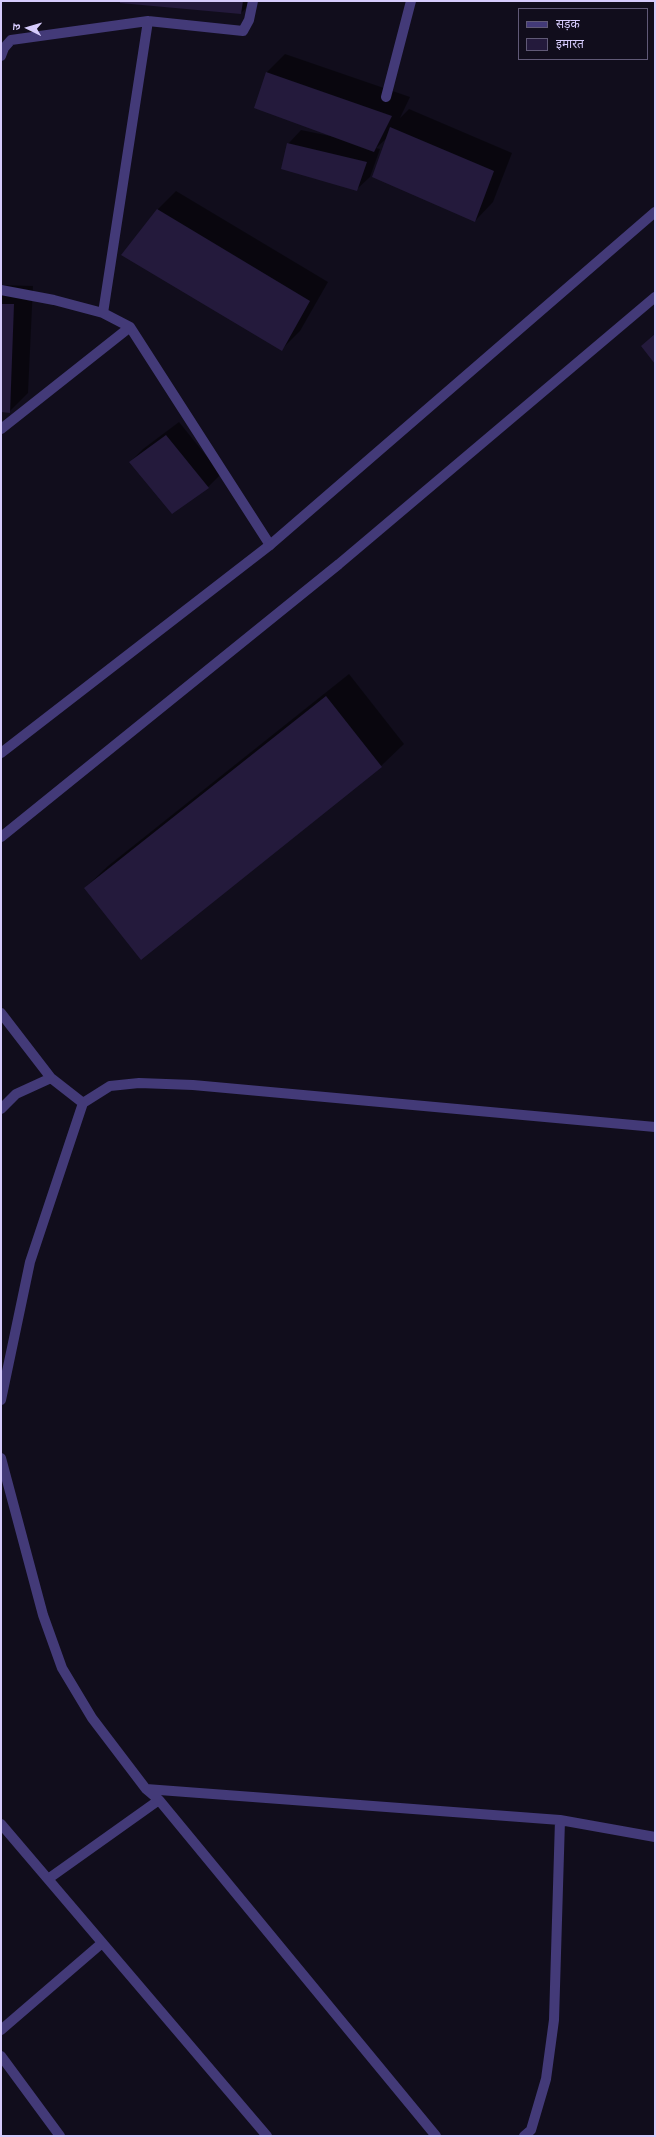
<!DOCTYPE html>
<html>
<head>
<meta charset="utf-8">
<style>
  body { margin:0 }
  #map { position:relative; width:656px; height:2137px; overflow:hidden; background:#110d1c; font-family:Commissioner,"Noto Sans Devanagari",sans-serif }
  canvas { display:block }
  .frame { position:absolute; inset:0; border:2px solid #d6cbfc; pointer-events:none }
  .legend { position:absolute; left:518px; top:8px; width:130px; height:52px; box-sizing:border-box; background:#110d1c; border:1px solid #605976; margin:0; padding:5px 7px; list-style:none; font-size:12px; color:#d6cbfc }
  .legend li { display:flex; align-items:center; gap:8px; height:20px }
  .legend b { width:20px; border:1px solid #605976 }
  .north { position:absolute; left:8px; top:8px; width:40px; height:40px; -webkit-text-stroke:3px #110d1c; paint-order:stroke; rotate:275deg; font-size:11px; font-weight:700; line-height:16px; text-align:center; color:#d6cbfc }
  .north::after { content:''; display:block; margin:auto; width:14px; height:18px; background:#d6cbfc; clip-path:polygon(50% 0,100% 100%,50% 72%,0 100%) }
</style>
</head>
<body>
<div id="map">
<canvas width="656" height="2137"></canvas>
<div class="frame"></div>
<ul class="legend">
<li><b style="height:5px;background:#433a78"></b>सड़क</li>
<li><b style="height:11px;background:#241a3c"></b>इमारत</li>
</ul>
<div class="north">उ</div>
</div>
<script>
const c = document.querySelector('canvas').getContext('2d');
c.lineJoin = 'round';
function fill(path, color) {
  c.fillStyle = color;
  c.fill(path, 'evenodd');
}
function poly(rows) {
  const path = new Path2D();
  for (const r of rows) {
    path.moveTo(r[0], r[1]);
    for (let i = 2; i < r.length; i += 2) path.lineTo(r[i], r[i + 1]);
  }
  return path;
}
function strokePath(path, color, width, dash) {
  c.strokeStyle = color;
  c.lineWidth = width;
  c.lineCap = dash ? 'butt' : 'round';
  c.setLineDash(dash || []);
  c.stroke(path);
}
const shadow = poly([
  [121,1,253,1,241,13],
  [285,54,410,97,400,118,409,109,512,153,493,202,475,221,387,138,376,148,380,149,370,177,356,190,288,144,301,130,340,138,255,107,267,72],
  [176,191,328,282,300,331,282,349,122,254,158,209],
  [1,285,33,286,28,393,9,412,1,411],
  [179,422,221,474,208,487,130,462,143,449],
  [349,674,404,744,381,766,85,888,108,866]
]);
const building = poly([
  [120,1,243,1,241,14,120,3],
  [266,72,392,116,374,152,254,108],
  [390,127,494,171,475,222,372,177],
  [287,143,367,162,357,191,281,169],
  [157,209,310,301,282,351,121,255],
  [1,304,14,304,10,413,1,412],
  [655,334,655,364,641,346],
  [166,435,209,488,172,514,129,462],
  [326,696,382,767,141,960,84,888]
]);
const minor = poly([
  [1,56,4,48,11,40,148,21,243,31,249,20,253,1],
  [386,97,411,1],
  [1,290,54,300,103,313,130,327,270,545],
  [103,313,148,21],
  [1,429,130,327],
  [1,1013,51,1078,83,1103,110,1086,139,1083,193,1085,655,1127],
  [1,1109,16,1094,51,1078],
  [1,1400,30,1262,83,1103],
  [1,1458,43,1615,62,1668,92,1718,146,1789,159,1800,436,2136],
  [146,1789,560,1820,655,1837],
  [1,1824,267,2136],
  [48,1879,159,1800],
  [1,2030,102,1943],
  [1,2056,60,2136],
  [524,2136,531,2130,546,2079,554,2020,560,1820]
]);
const tertiary = poly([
  [1,753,270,545,655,212],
  [1,837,339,564,655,297]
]);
fill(shadow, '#0007');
fill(building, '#241a3c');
strokePath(minor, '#433a78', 10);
strokePath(tertiary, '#433a78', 10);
</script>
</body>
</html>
